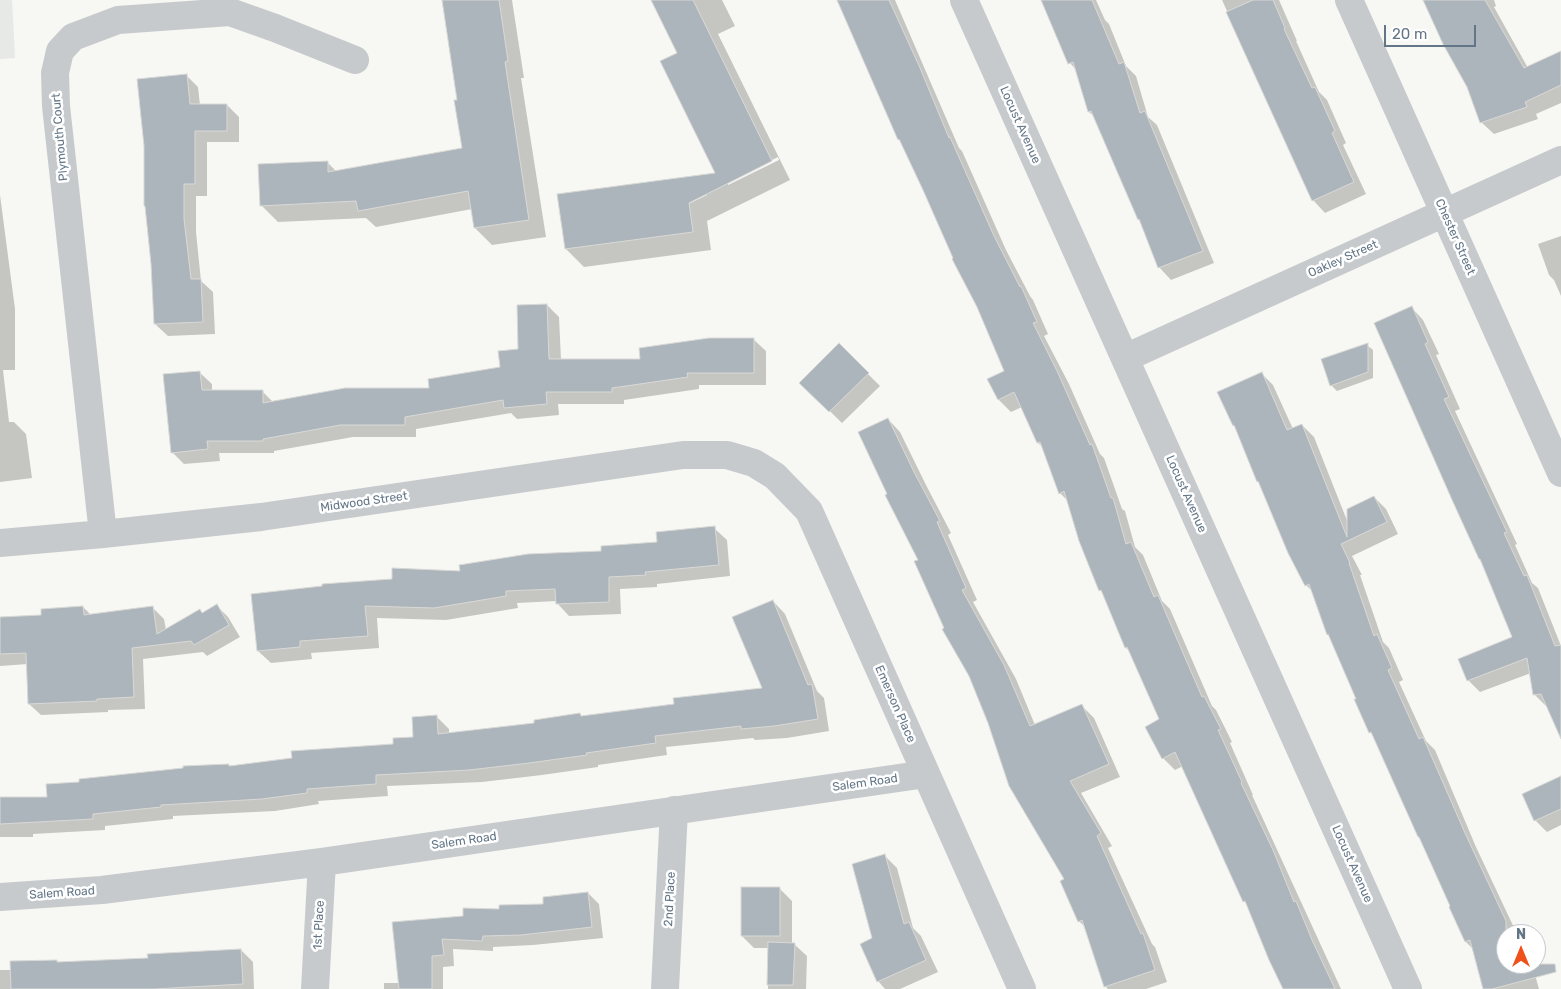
<!DOCTYPE html>
<html>
<head>
<meta charset="utf-8">
<style>
  body { margin:0 }
  #map { position:relative; width:1561px; height:989px; overflow:hidden; background:#f7f7f3; font-family:Rubik,sans-serif }
  canvas { display:block }
  .north { position:absolute; left:1496px; top:924px; width:50px; height:50px; box-sizing:border-box; background:#fff; border:1px solid #c1c8cf; border-radius:50%; rotate:0deg; font-size:14px; font-weight:700; line-height:20px; text-align:center; color:#637687 }
  .north::after { content:''; display:block; margin:auto; width:18px; height:22px; background:#f0501a; clip-path:polygon(50% 0,100% 100%,50% 72%,0 100%) }
  .scale { position:absolute; left:1384px; top:25px; width:92px; height:22px; box-sizing:border-box; border:2px solid #637687; border-top:0; padding-left:6px; font-size:15px; line-height:18px; white-space:nowrap; color:#637687; -webkit-text-stroke:4px #fff; paint-order:stroke }
</style>
</head>
<body>
<div id="map">
<canvas width="1561" height="989"></canvas>
<div class="north">N</div>
<div class="scale">20 m</div>
</div>
<script>
const c = document.querySelector('canvas').getContext('2d');
c.lineJoin = 'round';
function fill(path, color) {
  c.fillStyle = color;
  c.fill(path, 'evenodd');
}
function poly(rows) {
  const path = new Path2D();
  for (const r of rows) {
    path.moveTo(r[0], r[1]);
    for (let i = 2; i < r.length; i += 2) path.lineTo(r[i], r[i + 1]);
  }
  return path;
}
function strokePath(path, color, width, dash) {
  c.strokeStyle = color;
  c.lineWidth = width;
  c.lineCap = dash ? 'butt' : 'round';
  c.setLineDash(dash || []);
  c.stroke(path);
}
function write(font, color, halo, rows, align = 'center') {
  c.font = font + ' Rubik,sans-serif';
  c.lineWidth = 5;
  c.setLineDash([]);
  c.textBaseline = 'middle';
  c.strokeStyle = halo;
  c.fillStyle = color;
  for (const [text, x, y, turn = 0] of rows) {
    c.save();
    c.translate(x, y);
    c.rotate((+turn || 0) * Math.PI / 180);
    c.textAlign = isNaN(turn) ? turn : align;
    if (halo) c.strokeText(text, 0, 0);
    c.fillText(text, 0, 0);
    c.restore();
  }
}
const built = poly([
  [0,0,12,0,15,58,0,59]
]);
const shadow = poly([
  [443,0,512,0,524,78,521,78,546,237,492,245,475,228,472,209,376,227,366,218,278,222,261,205,327,162,337,172,463,149,458,101],
  [653,0,722,0,735,26,718,34,790,180,707,221,711,250,584,267,566,249,717,174,679,53],
  [778,157,779,160,728,185,728,182],
  [702,195,707,195,684,206,683,204],
  [839,0,895,0,959,148,962,151,1006,250,1030,296,1033,300,1048,334,1044,336,1069,384,1100,454,1104,458,1122,509,1125,511,1135,547,1143,555,1162,601,1170,609,1212,706,1216,710,1232,742,1230,743,1253,795,1252,795,1341,989,1284,989,1247,903,1244,901,1183,766,1175,770,1163,758,1161,720,1131,652,1126,648,1105,595,1100,590,1080,541,1069,502,1060,493,1044,448,1038,443,1022,407,1011,412,999,400,989,380,1006,371,978,307,954,259,902,142,899,139],
  [1041,0,1096,0,1105,20,1109,24,1126,66,1136,76,1148,117,1157,125,1214,263,1171,280,1159,267,1141,221,1139,219,1095,117,1089,112,1077,71,1070,63],
  [1222,0,1279,0,1297,41,1296,41,1319,92,1327,100,1346,143,1343,145,1366,194,1325,213,1313,200],
  [1425,0,1494,0,1496,6,1494,7,1528,68,1561,59,1561,103,1536,114,1538,119,1494,134,1481,122,1468,86],
  [186,75,198,87,200,105,227,105,239,117,239,142,207,142,207,196,196,196,196,232,201,281,213,292,215,334,168,336,155,324],
  [0,195,15,309,15,370,3,370,9,422,14,422,26,434,32,478,0,482],
  [1561,236,1561,296,1554,280,1549,275,1538,244],
  [547,305,559,317,561,360,642,360,753,339,766,351,766,385,699,385,699,389,624,400,624,404,558,404,559,415,517,419,511,413,416,429,416,437,353,437,274,451,274,453,219,453,220,461,184,464,172,452,199,372,212,384,212,391,262,391,274,403,431,389,501,368,520,350],
  [1412,308,1423,320,1439,354,1436,355,1460,409,1455,411,1517,544,1515,545,1532,583,1538,588,1561,646,1561,736,1547,706,1546,706,1534,694,1531,673,1480,692,1468,680,1514,638],
  [839,345,880,386,842,423,801,383],
  [1367,345,1373,350,1373,378,1337,391,1331,385],
  [1261,373,1273,385,1293,429,1302,425,1314,437,1348,523,1374,497,1386,509,1398,534,1352,556,1362,575,1360,575,1383,642,1389,648,1403,680,1399,682,1426,741,1435,750,1476,847,1517,934,1506,934,1506,964,1532,964,1539,989,1485,989,1474,950,1466,942,1452,907,1374,736,1370,732,1358,699,1330,636,1328,634,1313,592,1306,585,1261,484,1258,481,1236,427,1234,425],
  [888,419,900,432,926,485,951,533,948,535,977,600,973,602,1016,679,1035,725,1082,706,1094,718,1120,777,1081,793,1112,846,1108,848,1152,944,1155,947,1167,982,1146,989,1108,989,1105,986,1086,928,1079,921,1066,880,990,722,970,676,946,629,920,560,889,494],
  [714,528,727,540,730,576,657,584,657,587,620,589,621,614,569,616,557,603,557,601,517,603,518,608,446,620,377,618,379,648,311,653,312,659,271,663,258,651,393,581,603,552,659,543],
  [773,601,785,614,817,691,824,698,829,731,787,738,755,740,753,738,666,747,667,755,598,765,598,767,542,775,482,782,387,786,388,796,318,801,319,804,275,811,173,816,173,819,105,826,105,830,33,834,33,837,0,837,0,798,48,798,80,783,228,765,230,767,394,745,414,738,437,717,449,729,449,734,536,724,580,715,582,717,675,705,764,690],
  [216,605,228,617,240,637,207,656,203,652,143,659,145,709,108,710,108,712,41,715,29,704,28,664,0,666,0,618,43,616,83,607,91,615,153,608,164,619,166,630,200,611,203,614],
  [1561,778,1561,825,1547,832,1535,820],
  [885,856,897,868,913,928,921,936,938,972,900,989,885,989,878,981,874,939],
  [779,888,792,901,792,944,794,944,807,956,806,989,768,989,769,948,754,948,742,936],
  [588,893,599,904,603,938,533,945,493,947,493,951,453,949,454,966,443,967,443,989,384,989,384,983,399,983,394,923,464,917,545,905],
  [241,950,253,962,254,989,0,989,0,970,12,970,57,961,59,963,149,960]
]);
const building = poly([
  [442,0,499,0,508,61,505,62,529,220,474,228,468,191,358,211,356,201,260,206,258,164,328,161,328,172,462,148,454,100,457,100,442,0],
  [651,0,693,0,772,161,689,203,693,232,565,249,557,194,715,173,660,61,677,53,651,0],
  [837,0,889,0,920,68,949,138,950,137,994,236,1020,287,1021,286,1037,322,1033,323,1057,371,1090,445,1092,444,1111,498,1113,498,1126,544,1131,542,1154,597,1158,595,1202,697,1204,696,1221,729,1218,730,1242,782,1241,783,1273,850,1294,902,1296,901,1312,940,1335,989,1283,989,1269,960,1245,901,1243,902,1175,752,1162,759,1145,727,1159,719,1127,647,1125,648,1101,590,1099,591,1079,541,1064,491,1059,494,1040,442,1037,443,1014,392,998,400,987,379,1004,371,999,359,977,307,952,259,953,258,923,190,899,139,898,140,837,0],
  [1041,0,1092,0,1119,64,1124,62,1140,113,1145,111,1203,251,1158,268,1139,219,1138,220,1091,111,1088,112,1073,62,1068,64,1041,0],
  [1253,0,1273,0,1285,28,1284,29,1312,88,1315,87,1335,131,1332,133,1354,182,1312,201,1226,12,1253,0],
  [1423,0,1485,0,1524,68,1561,51,1561,85,1525,102,1527,107,1480,123,1467,87,1443,44,1423,0],
  [187,74,190,104,227,104,227,131,195,131,195,184,184,184,184,219,191,279,201,279,203,322,154,324,151,264,145,206,144,206,144,146,137,79,187,74],
  [547,304,549,359,640,359,639,348,709,338,754,338,754,373,687,373,688,377,612,388,612,392,546,392,547,404,504,408,503,400,405,417,405,425,340,425,263,439,263,441,207,441,208,449,171,453,163,374,200,371,202,390,263,390,263,403,345,388,429,388,428,379,500,367,498,351,518,349,517,305,547,304],
  [1412,306,1428,342,1425,344,1449,397,1444,399,1507,532,1504,533,1524,576,1527,575,1555,646,1561,645,1561,739,1541,694,1533,695,1527,658,1467,681,1458,659,1512,637,1480,559,1479,559,1453,502,1374,323,1412,306],
  [839,343,869,373,829,412,799,383,839,343],
  [1368,343,1368,372,1330,386,1321,359,1368,343],
  [1262,372,1287,430,1302,424,1347,537,1347,509,1374,496,1387,522,1341,544,1350,563,1349,563,1374,636,1377,634,1392,668,1388,670,1419,739,1423,737,1465,833,1506,921,1506,964,1555,964,1556,972,1492,989,1483,989,1470,940,1465,942,1449,907,1450,906,1419,837,1418,837,1371,732,1369,733,1354,699,1356,699,1328,634,1327,635,1309,584,1305,586,1288,553,1258,481,1257,482,1234,425,1233,426,1217,392,1262,372],
  [888,418,914,472,940,521,937,522,966,588,962,590,1004,665,1030,726,1082,704,1109,764,1070,781,1101,833,1097,836,1141,934,1143,933,1155,970,1104,987,1082,920,1078,922,1060,881,1064,879,1009,786,988,723,969,676,942,629,944,628,914,561,918,560,885,495,887,494,858,432,888,418],
  [715,526,719,565,645,572,646,575,609,577,609,602,556,604,555,589,506,591,506,596,434,608,365,606,368,636,300,641,300,647,257,651,251,594,322,586,322,584,392,579,392,568,460,571,459,565,528,554,601,551,601,546,657,542,656,532,715,526],
  [773,600,808,685,812,684,818,719,774,726,741,729,741,726,655,736,656,743,586,753,587,755,529,763,469,770,376,775,376,784,307,789,307,793,262,799,161,805,161,807,93,814,93,819,0,824,0,797,47,797,46,784,79,782,79,779,183,768,183,766,229,764,229,766,292,758,291,751,393,744,393,738,413,737,412,717,437,715,438,734,534,723,534,720,580,713,581,716,674,704,673,698,762,688,732,617,773,600],
  [217,604,229,625,194,645,191,641,132,648,134,697,97,699,97,701,28,704,26,653,0,654,0,617,41,615,41,609,83,606,84,615,153,606,157,634,200,609,202,613,217,604],
  [1561,776,1561,809,1534,821,1522,794,1561,776],
  [885,854,904,924,909,922,926,960,877,982,860,944,872,938,852,864,885,854],
  [741,887,780,887,780,936,741,936,741,887],
  [588,892,592,927,521,935,483,936,482,941,442,939,444,955,432,956,432,989,399,989,392,922,463,916,463,908,499,909,499,905,543,904,543,897,588,892],
  [768,942,795,943,793,985,767,985,768,942],
  [241,949,243,984,154,989,11,989,10,961,57,960,57,962,148,958,147,954,241,949]
]);
const street = poly([
  [964,0,1408,989],
  [1349,0,1561,473],
  [1125,358,1561,160],
  [103,534,56,106,55,73,60,51,73,37,118,20,230,12,275,28,355,60],
  [0,543,103,534,261,517,683,455,727,455,754,463,775,476,809,511,1022,989],
  [0,897,102,890,322,862,926,774],
  [315,989,322,862],
  [665,989,674,810]
]);
const streetNames = [
  ["Locust Avenue",1020,125,66],
  ["Plymouth Court",60,137,-95],
  ["Chester Street",1455,237,66],
  ["Oakley Street",1343,259,-24],
  ["Locust Avenue",1186,494,66],
  ["Midwood Street",364,502,-8],
  ["Emerson Place",895,704,66],
  ["Salem Road",865,783,-8],
  ["Salem Road",464,841,-8],
  ["Locust Avenue",1352,864,66],
  ["Salem Road",62,893,-4],
  ["2nd Place",670,899,-87],
  ["1st Place",319,925,-87]
];
fill(built, '#e7e9e7');
fill(shadow, '#0003');
fill(building, '#acb5bb');
strokePath(building, '#d8d8d6', 1);
strokePath(street, '#c6cacd', 28);
write('12px', '#637687', '#fff', streetNames);
</script>
</body>
</html>
